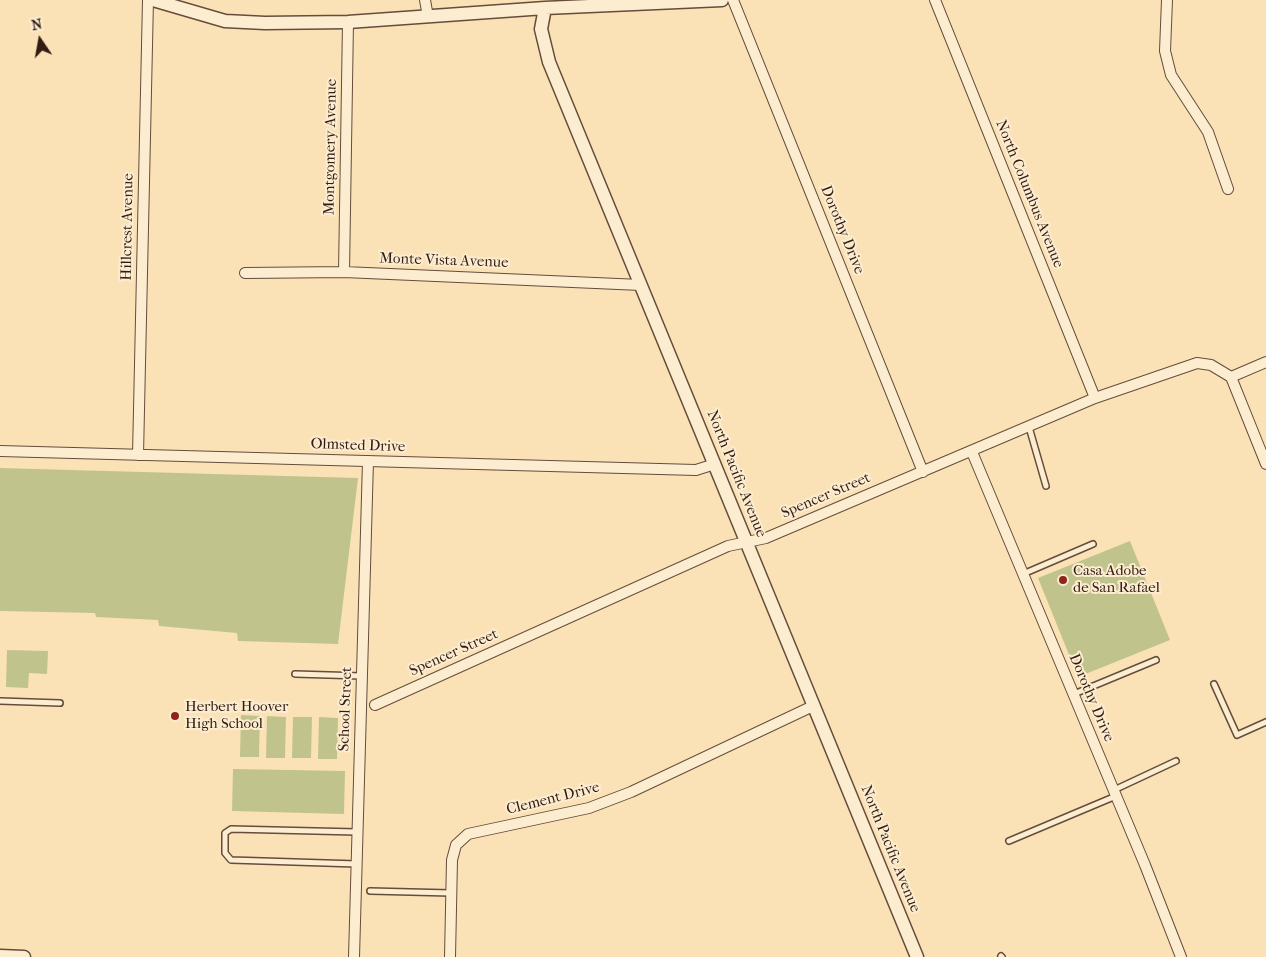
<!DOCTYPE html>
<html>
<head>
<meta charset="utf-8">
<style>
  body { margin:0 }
  #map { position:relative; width:1266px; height:957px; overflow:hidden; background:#fbe2b6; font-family:"IM FELL French Canon",serif }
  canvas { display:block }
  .north { position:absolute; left:15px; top:15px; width:50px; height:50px; -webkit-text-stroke:4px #fcecd0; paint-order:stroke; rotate:348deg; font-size:14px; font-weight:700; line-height:20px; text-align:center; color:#321b12 }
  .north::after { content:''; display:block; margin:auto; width:18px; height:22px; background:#321b12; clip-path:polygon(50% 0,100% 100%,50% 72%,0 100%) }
</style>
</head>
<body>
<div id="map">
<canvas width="1266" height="957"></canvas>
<div class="north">N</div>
</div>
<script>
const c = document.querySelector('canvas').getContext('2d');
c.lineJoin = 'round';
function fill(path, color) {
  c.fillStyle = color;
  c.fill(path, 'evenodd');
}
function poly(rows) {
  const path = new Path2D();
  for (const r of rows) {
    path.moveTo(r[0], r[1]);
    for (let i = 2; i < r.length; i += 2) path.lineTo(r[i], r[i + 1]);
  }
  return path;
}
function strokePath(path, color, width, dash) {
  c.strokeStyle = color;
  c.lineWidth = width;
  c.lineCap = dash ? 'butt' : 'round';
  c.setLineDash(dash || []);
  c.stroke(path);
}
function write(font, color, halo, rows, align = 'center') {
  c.font = font + ' "IM FELL French Canon",serif';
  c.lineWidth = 4;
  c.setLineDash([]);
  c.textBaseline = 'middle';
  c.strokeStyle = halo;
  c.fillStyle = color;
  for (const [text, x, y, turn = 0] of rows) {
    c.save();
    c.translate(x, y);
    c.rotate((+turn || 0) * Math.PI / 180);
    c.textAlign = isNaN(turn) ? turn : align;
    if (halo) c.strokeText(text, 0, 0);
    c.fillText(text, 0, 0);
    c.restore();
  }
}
const green = poly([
  [0,468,358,478,338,644,238,641,237,633,159,626,158,620,96,617,95,613,0,611],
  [1130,541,1170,640,1078,677,1038,578],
  [7,650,48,651,47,674,29,673,28,688,6,687],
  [241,715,260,716,259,757,240,757],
  [267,716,286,717,285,758,266,758],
  [293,717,312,717,311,758,292,758],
  [319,717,338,718,337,759,318,759],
  [233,769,345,771,344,814,232,811]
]);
const service = poly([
  [1029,427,1046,486],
  [1023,574,1093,544],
  [295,674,362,676],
  [1214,684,1237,735,1266,722],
  [1074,694,1156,660],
  [0,701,60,703],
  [1114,790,1176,761],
  [1009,841,1116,796],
  [357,864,231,860,225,853,225,833,231,829,357,832],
  [370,891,451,893],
  [1001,956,1002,957]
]);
const minor = poly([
  [425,0,428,17],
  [733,0,923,472],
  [935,0,1095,398],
  [1167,0,1165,51,1171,75,1208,132,1228,189],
  [344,272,348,22],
  [245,273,344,272,641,285],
  [1231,377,1266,362],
  [0,451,696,470,715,464],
  [972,452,1145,865,1181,957],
  [138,455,148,0],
  [375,705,728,546,766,538,1095,398,1197,363,1211,365,1231,377,1266,464],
  [354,957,368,461],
  [450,957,452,860,456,845,468,834,589,808,631,792,813,706]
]);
const tertiary = poly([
  [153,0,225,21,265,23,348,22,545,8,722,0],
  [545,8,541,29,549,62,917,957],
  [0,956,24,957]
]);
const markers = [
  [1063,580,5,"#8f2418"],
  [175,716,5,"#8f2418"]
];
const streetNames = [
  ["Montgomery Avenue",331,147,-89],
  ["North Columbus Avenue",1029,194,68],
  ["Hillcrest Avenue",128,227,-89],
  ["Dorothy Drive",842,230,68],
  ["Monte Vista Avenue",444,261,2],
  ["Olmsted Drive",358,446,2],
  ["North Pacific Avenue",736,474,68],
  ["Spencer Street",826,496,-23],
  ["Spencer Street",454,653,-24],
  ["Dorothy Drive",1091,698,67],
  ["School Street",346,709,-88],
  ["Clement Drive",553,799,-14],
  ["North Pacific Avenue",890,849,68]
];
const poiNames = [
  ["Casa Adobe",1073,571],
  ["de San Rafael",1073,588],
  ["Herbert Hoover",185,707],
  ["High School",185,724]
];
fill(green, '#c1c38c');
strokePath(service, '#644d3b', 8);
strokePath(minor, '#644d3b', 12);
strokePath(tertiary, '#644d3b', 15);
strokePath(service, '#fcecd0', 5);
strokePath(minor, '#fcecd0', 10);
strokePath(tertiary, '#fcecd0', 12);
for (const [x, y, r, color] of markers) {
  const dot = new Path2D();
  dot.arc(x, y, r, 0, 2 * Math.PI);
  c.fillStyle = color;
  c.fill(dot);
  strokePath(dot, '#fcecd0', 2);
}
write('15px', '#321b12', '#fcecd0', streetNames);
write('15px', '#321b12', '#fcecd0', poiNames, 'left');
</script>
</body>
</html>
